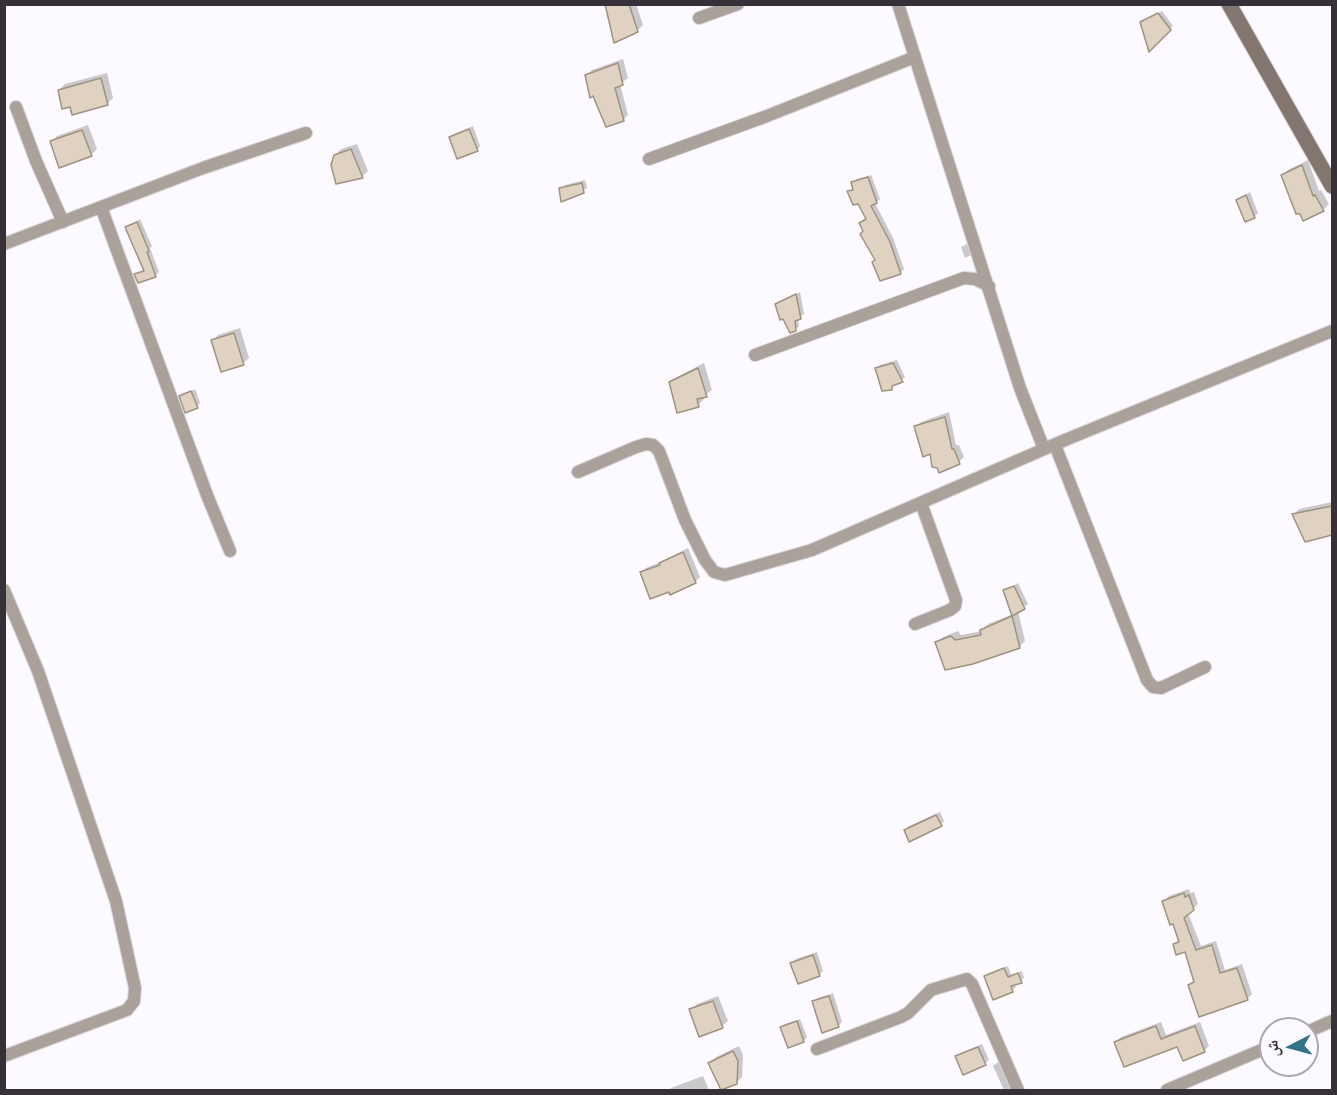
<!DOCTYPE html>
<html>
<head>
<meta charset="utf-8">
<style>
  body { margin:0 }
  #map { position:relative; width:1337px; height:1095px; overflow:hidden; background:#fcfafe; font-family:Arial,"Noto Naskh Arabic",sans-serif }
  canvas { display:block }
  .frame { position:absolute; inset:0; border:6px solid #363139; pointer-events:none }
  .north { position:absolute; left:1259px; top:1017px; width:60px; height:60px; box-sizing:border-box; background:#fcfafe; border:2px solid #adaaaf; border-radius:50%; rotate:264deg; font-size:16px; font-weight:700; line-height:24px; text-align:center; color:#363139 }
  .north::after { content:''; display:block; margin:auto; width:21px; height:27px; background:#327386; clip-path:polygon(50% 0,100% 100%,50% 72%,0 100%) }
</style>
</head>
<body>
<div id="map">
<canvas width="1337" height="1095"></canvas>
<div class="frame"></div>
<div class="north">ش</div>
</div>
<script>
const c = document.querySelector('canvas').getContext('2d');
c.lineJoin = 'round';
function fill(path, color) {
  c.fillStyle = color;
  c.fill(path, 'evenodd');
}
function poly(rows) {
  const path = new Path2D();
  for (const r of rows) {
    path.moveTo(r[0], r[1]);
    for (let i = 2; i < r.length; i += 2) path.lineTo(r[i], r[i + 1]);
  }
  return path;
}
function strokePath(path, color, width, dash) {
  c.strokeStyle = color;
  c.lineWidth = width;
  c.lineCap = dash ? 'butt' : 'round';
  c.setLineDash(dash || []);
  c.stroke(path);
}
const shadow = poly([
  [608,4,636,4,643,25,637,31],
  [1162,11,1173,26,1149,49,1141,23],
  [623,59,628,78,620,84,628,115,623,120,587,75,592,70],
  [107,73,113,98,107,104,71,105,59,90,65,84],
  [88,125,97,149,91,155,51,142,57,136],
  [473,126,480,146,477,150,451,137,454,134],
  [357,144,368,171,363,176,337,182,335,155,341,149],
  [1308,160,1319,191,1321,190,1329,204,1323,210,1283,175,1288,170],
  [871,175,880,199,875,203,893,238,904,269,900,273,876,260,861,223,867,218,859,202,849,191,854,188,853,182,857,179],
  [585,180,587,188,583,191,561,189,565,185],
  [1250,192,1258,213,1254,217,1237,201],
  [140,219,152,246,150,248,159,272,155,276,136,274,145,269,127,227],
  [967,244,971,255,965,258,961,247],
  [800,292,804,314,798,319,799,326,795,330,777,304],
  [240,328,249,358,243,363,212,341,218,335],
  [897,360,905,377,891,388,877,368,880,365],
  [704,363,712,390,703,396,704,399,698,405,671,383,677,377],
  [195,389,200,403,197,407,181,396],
  [949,412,956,445,959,445,964,457,959,462,931,452,916,427,921,422],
  [1332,502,1332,534,1306,540,1293,515,1299,509],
  [688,548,700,577,695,582,670,590,641,573,646,568,663,561],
  [1018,583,1028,604,1018,611,1025,641,1019,647,937,643,943,637,958,631,961,635,982,631,988,624,1013,614,1005,591],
  [940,812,944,821,941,825,905,830,909,826],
  [1189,889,1190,893,1194,892,1198,904,1188,913,1201,946,1216,941,1225,970,1242,964,1252,994,1247,999,1189,985,1195,980,1186,950,1174,945,1180,939,1164,901,1169,896],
  [817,952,823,971,819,975,792,963,796,959],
  [1008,966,1011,975,1022,971,1024,978,1014,984,1016,987,1012,990,986,976,989,973],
  [833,993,842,1022,838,1026,814,1001,818,998],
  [718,996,728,1021,722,1026,691,1010,697,1004],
  [800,1019,807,1037,804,1041,782,1028,785,1024],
  [1161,1022,1166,1035,1200,1022,1209,1046,1204,1051,1178,1045,1116,1042,1121,1037],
  [982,1044,989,1060,985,1063,964,1073,957,1057,961,1053],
  [739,1046,743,1055,742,1077,736,1083,710,1063,716,1057],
  [1001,1060,1013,1090,1004,1090,993,1066],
  [703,1076,709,1090,669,1090,671,1088]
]);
const building = poly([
  [605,4,629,4,638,32,614,43,605,4],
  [1158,13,1171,30,1149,52,1140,22,1158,13],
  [618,63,623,85,615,88,624,121,606,127,593,96,590,98,585,75,618,63],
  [101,78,108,105,72,115,70,107,62,109,58,90,101,78],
  [469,129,478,151,457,159,449,137,469,129],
  [82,130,92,156,59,168,50,141,82,130],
  [351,149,363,178,336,184,331,165,334,155,351,149],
  [1302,165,1313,196,1315,195,1324,211,1303,221,1300,214,1296,214,1281,175,1302,165],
  [868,177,877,203,871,206,890,242,901,274,880,281,872,262,875,260,860,234,863,231,859,223,866,219,858,204,853,205,847,191,853,190,851,182,868,177],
  [582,183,584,193,561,202,559,188,582,183],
  [1246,195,1255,218,1245,222,1236,200,1246,195],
  [137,222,149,251,147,252,156,277,138,283,134,274,144,271,125,227,137,222],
  [796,294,801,319,795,321,796,331,790,333,783,319,780,320,775,304,796,294],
  [234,333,244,365,221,372,211,340,234,333],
  [893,363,903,382,892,386,892,390,882,391,875,368,893,363],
  [698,368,707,397,697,399,699,407,677,413,669,382,698,368],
  [191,391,198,408,185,413,179,396,191,391],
  [945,417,952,449,954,449,960,464,939,473,937,468,932,467,930,454,923,457,914,426,945,417],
  [1332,506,1332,535,1305,542,1292,514,1332,506],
  [683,552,696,583,670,595,669,592,650,599,640,572,660,565,659,563,683,552],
  [1014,586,1025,609,1012,616,1003,590,1014,586],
  [1012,616,1020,648,973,664,945,670,935,642,951,636,955,640,981,635,980,630,1012,616],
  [936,815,942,826,909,842,904,830,936,815],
  [1184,893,1185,897,1189,895,1194,910,1184,918,1196,950,1212,945,1220,973,1237,968,1248,1000,1199,1017,1188,985,1194,982,1185,952,1176,955,1173,944,1179,942,1173,924,1170,925,1162,901,1184,893],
  [813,955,820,976,798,984,790,963,813,955],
  [1004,968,1008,977,1018,973,1022,983,1011,986,1013,992,993,1000,984,976,1004,968],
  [829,996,839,1027,822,1033,812,1001,829,996],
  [713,1001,723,1028,699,1037,689,1009,713,1001],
  [797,1021,804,1042,788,1048,780,1027,797,1021],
  [1156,1026,1161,1039,1195,1026,1205,1052,1183,1061,1177,1047,1124,1067,1114,1042,1156,1026],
  [978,1047,986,1065,963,1075,955,1056,978,1047],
  [733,1051,738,1061,737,1084,721,1090,708,1063,733,1051]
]);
const street = poly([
  [898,4,1020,388,1044,449],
  [699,18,738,4],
  [16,107,36,161,63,222],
  [649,159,767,116,915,57],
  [101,207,207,495,230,551],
  [4,244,203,168,306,133],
  [755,355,964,278,975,279,989,286],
  [1055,445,1147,680,1153,687,1161,688,1205,667],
  [578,472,636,447,646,444,653,445,659,451,685,520,705,560,714,572,725,575,812,550,1065,440,1332,331],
  [4,590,38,671,116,901,135,988,134,1001,127,1010,4,1056],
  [915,624,950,610,955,606,956,600,921,503],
  [1307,1032,1332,1021],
  [817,1049,901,1017,908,1013,931,990,967,979,972,984,1018,1090],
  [1167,1090,1271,1046]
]);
const secondary = poly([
  [1229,4,1332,186]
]);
fill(shadow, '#0003');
fill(building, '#e0d2c0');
strokePath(building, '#a09281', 1.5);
strokePath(street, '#d8d6db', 14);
strokePath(secondary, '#d8d6db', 17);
strokePath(street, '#aaa19b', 12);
strokePath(secondary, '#83766e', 15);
</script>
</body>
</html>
